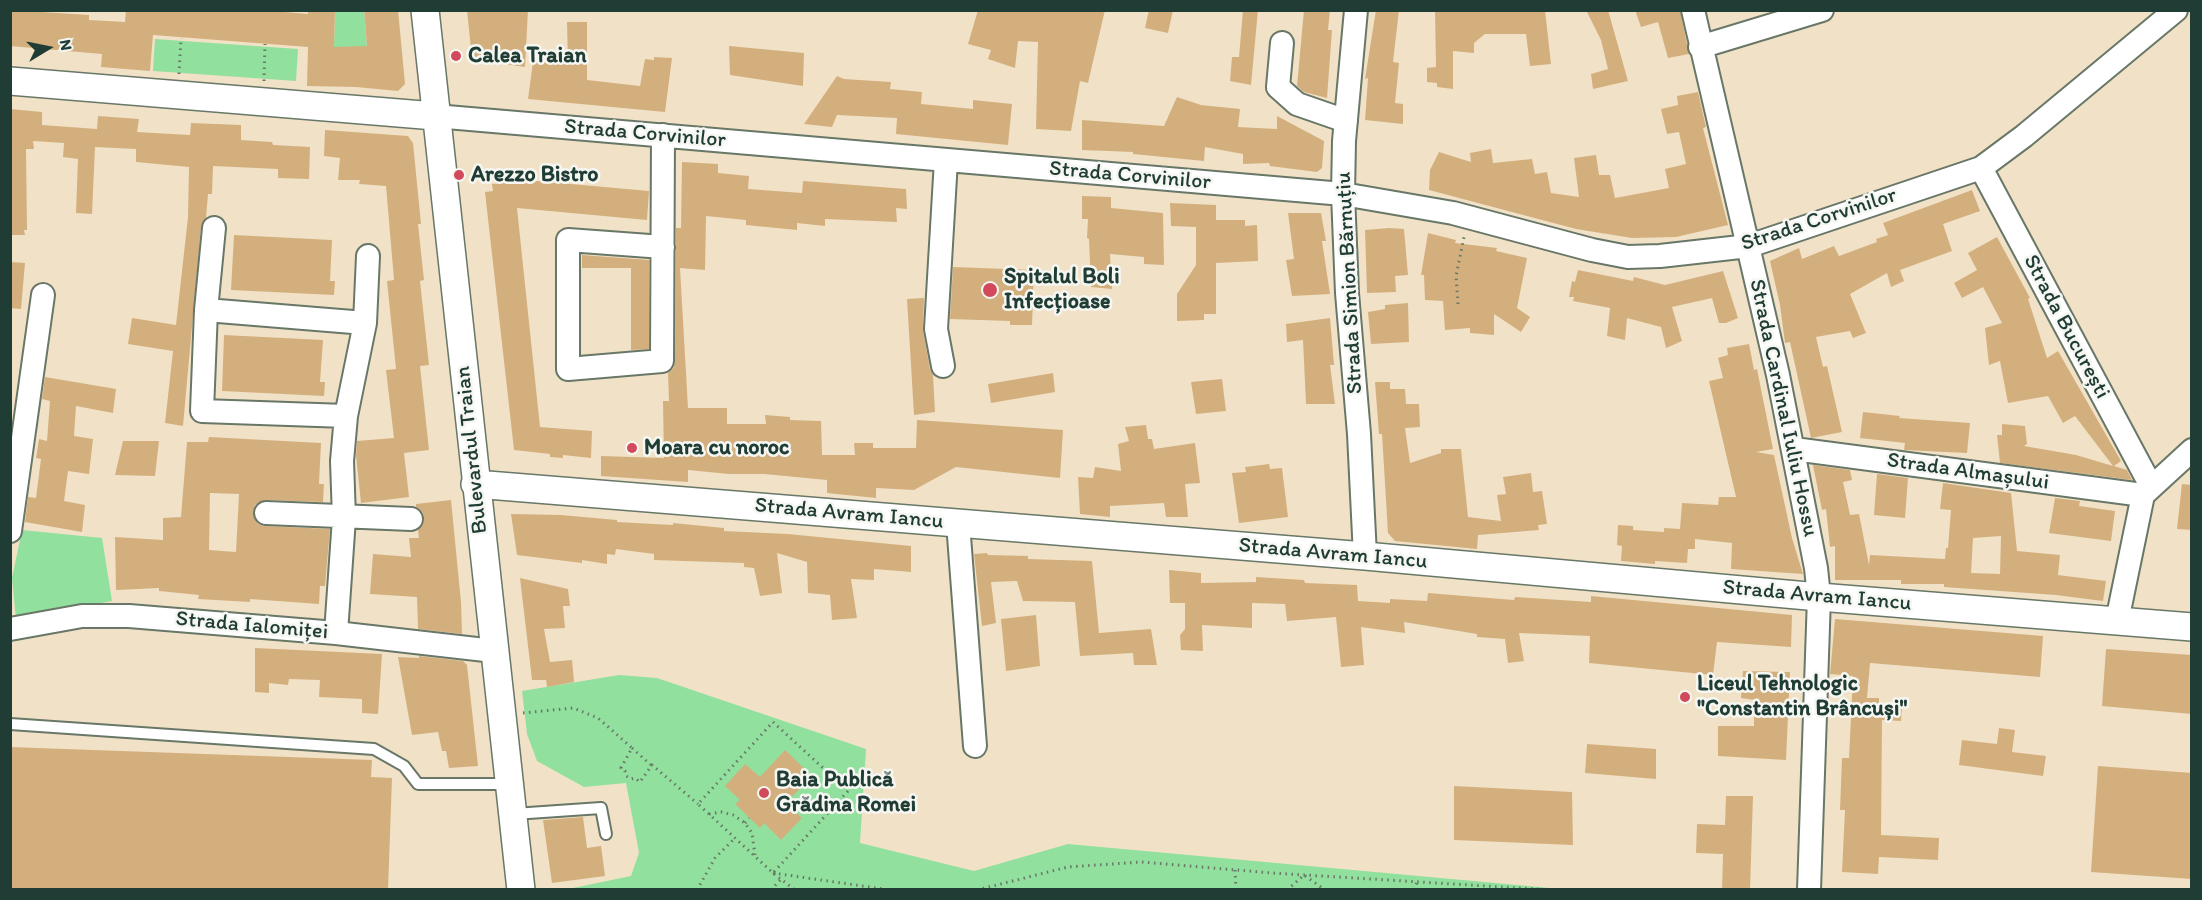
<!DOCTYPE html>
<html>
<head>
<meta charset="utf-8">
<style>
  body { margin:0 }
  #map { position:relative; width:2202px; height:900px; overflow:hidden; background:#f1e2c7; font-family:Itim,sans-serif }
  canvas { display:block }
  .frame { position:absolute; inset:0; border:12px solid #1f3d34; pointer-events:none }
  .north { position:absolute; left:18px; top:18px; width:60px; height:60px; -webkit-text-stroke:4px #f6f6f2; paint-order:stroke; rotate:80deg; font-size:16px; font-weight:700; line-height:24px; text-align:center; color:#1f3d34 }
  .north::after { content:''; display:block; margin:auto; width:21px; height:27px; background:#1f3d34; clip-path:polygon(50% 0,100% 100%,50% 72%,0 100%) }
</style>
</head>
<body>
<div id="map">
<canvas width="2202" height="900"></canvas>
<div class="frame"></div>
<div class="north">N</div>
</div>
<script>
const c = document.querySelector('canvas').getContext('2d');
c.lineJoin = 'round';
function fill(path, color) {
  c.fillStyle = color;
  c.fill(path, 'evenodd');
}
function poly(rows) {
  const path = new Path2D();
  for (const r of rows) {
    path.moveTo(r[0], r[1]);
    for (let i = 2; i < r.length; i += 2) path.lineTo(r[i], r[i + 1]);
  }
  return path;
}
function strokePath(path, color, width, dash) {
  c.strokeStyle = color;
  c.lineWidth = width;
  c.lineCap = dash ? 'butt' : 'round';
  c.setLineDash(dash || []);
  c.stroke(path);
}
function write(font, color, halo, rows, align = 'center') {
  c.font = font + ' Itim,sans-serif';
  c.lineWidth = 5;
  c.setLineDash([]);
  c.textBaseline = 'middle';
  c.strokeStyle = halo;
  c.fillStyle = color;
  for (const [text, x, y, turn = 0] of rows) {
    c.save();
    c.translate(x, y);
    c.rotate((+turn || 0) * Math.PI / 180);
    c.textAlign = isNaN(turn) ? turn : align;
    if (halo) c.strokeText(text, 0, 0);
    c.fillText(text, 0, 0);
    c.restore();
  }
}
const green = poly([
  [335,11,364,11,368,58,334,47],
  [155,39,298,49,296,81,153,71],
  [22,530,102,538,112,601,16,619,12,578],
  [619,675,657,678,866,749,860,843,974,871,1068,844,1561,889,568,889,631,876,639,853,626,783,584,787,537,761,527,734,522,691]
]);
const building = poly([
  [10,10,89,15,89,20,125,22,126,10,262,10,308,14,308,10,335,10,334,47,367,46,364,10,398,10,405,84,398,91,356,87,307,86,308,47,153,35,150,71,101,67,102,54,10,46],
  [467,10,528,10,525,67,472,59],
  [978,10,1105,10,1088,83,1080,81,1071,131,1036,129,1038,42,1018,41,1015,68,988,59,991,50,968,44],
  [1149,10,1173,10,1168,33,1145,28],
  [1243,10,1258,10,1251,85,1230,81,1232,57,1239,57],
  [1304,10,1330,10,1328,30,1332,30,1327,98,1304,92,1297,86],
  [1376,10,1399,10,1393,62,1399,63,1395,103,1403,104,1403,124,1365,120,1368,78,1365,79],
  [1435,10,1545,10,1551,64,1530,66,1526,34,1485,34,1474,43,1474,53,1453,51,1453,89,1437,87,1437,83,1427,82,1427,68,1436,67],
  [1586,10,1608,10,1628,81,1593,89,1591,74,1608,69,1601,40],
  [1635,10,1680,10,1689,54,1668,58,1658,22,1641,27],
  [567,22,587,22,587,80,640,86,645,59,654,60,654,57,672,58,665,112,528,99,533,62,568,63],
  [729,46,804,53,803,86,730,75],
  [837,76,844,79,891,82,890,89,922,92,921,104,973,109,973,100,1012,104,1008,145,896,134,897,118,837,115,832,127,804,124],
  [1698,92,1706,127,1703,128,1728,225,1676,237,1632,238,1576,229,1429,190,1430,170,1439,152,1471,162,1470,153,1491,149,1493,163,1532,159,1535,174,1547,172,1551,193,1579,197,1574,158,1596,155,1599,175,1610,175,1615,198,1669,188,1665,169,1686,164,1679,132,1667,134,1661,109,1678,105,1677,96],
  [1177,97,1201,105,1240,109,1238,127,1277,129,1277,116,1324,141,1322,168,1317,172,1270,166,1269,163,1243,164,1243,154,1205,147,1204,161,1133,154,1133,152,1082,150,1082,120,1164,126],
  [10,109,42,112,42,125,97,129,98,116,139,119,137,132,190,135,191,123,241,125,241,140,272,142,273,145,310,147,309,179,278,178,278,169,213,166,212,194,208,194,206,218,201,227,183,426,165,423,173,351,128,344,132,318,176,325,188,217,189,167,136,162,136,149,95,147,92,214,76,213,78,159,63,157,64,143,33,141,34,149,26,149,27,230,24,230,25,235,10,235],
  [325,130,408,136,413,143,421,224,418,224,424,280,420,281,429,365,420,366,429,450,404,453,409,497,361,503,356,455,357,441,394,438,386,370,396,369,387,281,394,280,386,186,359,184,360,180,338,180,340,158,324,156],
  [682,162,718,164,718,173,749,176,748,189,802,193,803,181,906,189,907,209,896,208,897,222,825,219,825,226,797,223,797,230,746,225,746,220,706,216,705,270,680,268,688,408,727,408,727,424,766,424,765,415,790,417,790,420,821,421,822,455,855,455,854,443,873,443,873,448,916,448,917,420,1063,430,1060,478,956,467,914,490,876,488,876,498,827,493,827,480,764,474,729,474,688,470,688,482,601,476,601,456,664,458,663,401,669,401,668,373,674,368,675,361,676,228,681,228],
  [515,179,649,191,647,220,517,208,540,427,592,431,591,458,563,455,563,458,550,457,550,454,514,450,485,192,493,191,492,184,515,182],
  [1972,190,1980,211,1943,224,1952,251,1900,270,1904,281,1891,287,1887,273,1850,294,1866,333,1853,338,1850,331,1816,337,1823,367,1827,366,1842,432,1811,438,1790,342,1785,343,1780,305,1770,261,1799,248,1802,259,1834,246,1839,256,1877,242,1876,239,1888,235,1883,223],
  [1082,196,1111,197,1111,208,1163,213,1164,265,1144,264,1144,257,1110,254,1112,289,1091,287,1089,239,1087,238,1088,219,1082,219],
  [1170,203,1216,205,1216,220,1245,220,1245,226,1257,225,1258,261,1216,263,1216,314,1204,314,1204,320,1177,321,1177,294,1196,265,1196,227,1171,226],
  [1288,213,1321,213,1326,241,1322,241,1330,294,1292,296,1286,260,1294,259],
  [1389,228,1404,229,1408,275,1395,276,1396,292,1367,293,1365,230],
  [1428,233,1456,240,1455,243,1497,248,1496,251,1527,258,1517,308,1530,317,1521,332,1494,314,1494,335,1470,333,1470,328,1445,330,1443,301,1425,300,1424,275,1421,275],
  [234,235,332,240,330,281,335,281,334,295,231,290],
  [1997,237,2030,298,2028,299,2047,358,2058,351,2121,461,2114,466,2127,470,2132,480,2000,463,1997,435,2002,435,2002,424,2025,426,2027,444,2024,446,2076,455,2113,466,2075,416,2063,423,2048,396,2008,403,2000,361,1989,365,1985,328,2002,323,1983,287,1962,298,1954,283,1977,270,1968,253],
  [582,255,649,260,649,349,631,350,631,268,582,268],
  [10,262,25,263,21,309,10,308],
  [953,267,1034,270,1032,325,1010,325,1010,321,950,319],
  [1578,270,1633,281,1634,277,1665,285,1723,271,1738,318,1726,323,1719,323,1712,298,1672,307,1682,341,1666,348,1661,327,1627,318,1625,340,1607,336,1610,308,1573,301,1574,297,1569,297,1572,281,1575,282],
  [924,298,923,331,930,369,933,375,935,412,914,415,907,299],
  [1408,303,1409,342,1371,344,1368,312,1385,309,1385,305],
  [1330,318,1334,365,1330,365,1335,404,1306,404,1303,340,1287,342,1286,324],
  [224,335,323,340,320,382,325,382,324,396,222,391],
  [1749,344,1754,370,1757,369,1773,449,1756,452,1774,455,1792,538,1803,574,1731,569,1732,543,1695,539,1695,549,1688,549,1687,563,1655,561,1655,564,1621,561,1622,546,1617,545,1618,525,1633,526,1633,530,1664,532,1664,528,1680,529,1682,503,1718,505,1719,497,1736,497,1709,381,1723,378,1718,358,1728,355,1727,348],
  [1053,373,1055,392,991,403,988,384],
  [45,377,116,389,113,413,76,406,74,436,93,439,89,474,68,471,64,501,85,505,82,532,25,522,28,497,36,498,41,459,36,458,39,439,47,441,50,401,42,399],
  [1222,379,1226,411,1196,414,1191,382],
  [1375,382,1390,382,1390,389,1405,389,1406,404,1419,404,1420,427,1405,428,1410,463,1441,453,1441,449,1461,449,1468,517,1501,521,1497,495,1506,494,1503,477,1531,473,1533,492,1542,491,1547,524,1538,525,1539,530,1478,535,1477,549,1395,541,1388,533,1382,434,1379,434],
  [1863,412,1900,416,1899,418,1970,423,1967,453,1904,450,1905,443,1860,438],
  [1146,425,1148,439,1152,439,1154,449,1195,443,1200,483,1185,484,1188,517,1166,517,1164,503,1110,506,1110,517,1080,514,1078,477,1093,478,1095,467,1121,471,1118,444,1129,441,1125,427],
  [209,437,321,443,319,484,324,484,323,502,266,500,255,505,253,513,258,524,265,526,330,529,325,586,320,586,319,604,250,599,250,602,198,599,199,595,159,591,159,588,116,590,115,537,163,540,163,518,181,517,187,442,208,442],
  [210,493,239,494,236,552,209,550],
  [123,441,159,441,155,476,115,475],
  [1269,464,1270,469,1282,468,1288,517,1239,523,1232,473,1246,472,1245,467],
  [1813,465,1850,470,1852,480,1843,482,1850,515,1859,514,1869,565,1870,555,1945,559,1946,548,1948,548,1951,510,1940,509,1943,483,2011,493,2017,551,2060,555,2058,575,2106,581,2103,601,2056,595,1944,587,1944,584,1901,584,1901,580,1835,580,1835,546,1830,547,1826,509,1822,510],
  [2001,536,2000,574,1971,573,1973,538],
  [1877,474,1908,478,1905,518,1874,515],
  [2182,484,2192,485,2192,530,2177,529],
  [2055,498,2080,501,2079,506,2115,511,2111,541,2049,533],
  [451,500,461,602,462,634,418,629,417,597,370,594,373,554,411,557,409,538,419,538,418,530,424,520,423,513,416,507,416,504],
  [511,514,561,515,617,520,617,522,673,525,673,523,724,528,724,531,788,534,911,546,911,572,874,569,874,580,851,579,857,618,832,620,830,595,808,593,807,562,777,553,782,593,760,596,754,568,744,567,744,563,654,560,654,554,616,549,615,555,607,554,607,564,582,560,582,563,517,555],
  [987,553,988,555,1028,556,1028,559,1092,561,1099,633,1151,629,1157,665,1134,665,1133,653,1080,656,1075,602,1023,601,1017,581,991,582,996,623,982,626,974,554],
  [1169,570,1201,573,1201,583,1256,582,1256,577,1304,580,1305,583,1357,585,1358,601,1390,603,1390,599,1427,601,1428,593,1514,600,1515,597,1591,602,1591,596,1792,615,1791,647,1717,642,1713,675,1589,663,1590,636,1519,633,1524,661,1508,663,1505,639,1477,637,1477,634,1404,622,1405,633,1361,627,1364,665,1341,667,1336,617,1287,621,1285,604,1252,603,1252,628,1202,625,1203,651,1181,650,1180,635,1185,629,1185,603,1170,603],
  [520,578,568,589,570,606,563,606,565,628,544,629,550,662,572,660,574,682,547,687,546,680,532,680],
  [1036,615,1040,666,1006,671,1001,619],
  [1835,619,2043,636,2040,677,1870,663,1867,698,1879,698,1879,705,1902,706,1901,721,1882,720,1881,835,1939,838,1938,860,1879,857,1878,874,1842,872,1845,810,1840,810,1842,758,1849,758,1853,676,1830,674],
  [255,648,382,654,378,714,362,713,362,699,319,697,320,680,289,679,288,685,269,683,269,693,255,692],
  [2106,649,2192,655,2192,714,2102,706],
  [419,656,463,661,467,665,478,766,449,768,446,751,442,751,438,732,412,735,398,657,419,658],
  [1743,671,1790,672,1786,760,1718,756,1718,726,1754,726,1754,700,1741,698],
  [1999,728,2015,730,2012,752,2046,756,2043,776,1959,765,1962,740,1997,744],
  [1587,744,1656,749,1656,779,1585,773],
  [10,747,372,760,371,777,392,778,388,890,10,890],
  [785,750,812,776,786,803,802,818,781,840,764,823,760,828,735,804,740,800,725,786,745,764,760,777],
  [2098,766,2192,773,2192,879,2091,872],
  [1454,786,1572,792,1573,845,1454,840],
  [1726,796,1753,796,1750,890,1722,890,1723,854,1696,853,1697,824,1725,825],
  [583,817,587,848,601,846,605,876,552,883,543,820]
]);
const path = poly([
  [179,74,181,38],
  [264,81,265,44],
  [1458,304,1456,276,1464,237],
  [523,713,573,708,598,718,632,748,621,768,625,771,626,776,631,779,635,778,640,782,652,765,698,804],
  [773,722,848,791,773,873,698,804,773,722],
  [632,748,651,765],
  [709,814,721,812,733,815,745,823,752,833,755,855],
  [745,823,749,818],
  [1235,870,1236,890],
  [773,873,890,890],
  [774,874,795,890],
  [697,890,715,858,735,838],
  [771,890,781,879],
  [977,890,1068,867,1141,862,1272,873,1552,890],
  [1287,890,1304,875,1325,890],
  [1414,890,1417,882]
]);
const service = poly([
  [10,724,374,749,404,766,418,784,509,784],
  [514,814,601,808,606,834]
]);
const minor = poly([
  [1356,10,1344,141,1343,194,1347,293,1359,434,1365,556],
  [1693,10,1778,375,1816,568,1819,597,1809,890],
  [1282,43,1278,87,1297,104,1346,121],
  [1700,47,1822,10],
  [435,116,1343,194,1453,213,1592,250,1628,257,1660,256,1749,246,1981,168,2024,136,2176,10],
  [1981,168,2151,486],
  [214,228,206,310,202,411,346,416],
  [663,247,568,240,568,369,662,361,663,135],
  [206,310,365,323],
  [943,366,936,329,946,160],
  [1794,449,2143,495],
  [266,513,411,519],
  [958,523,975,746],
  [10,531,43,295],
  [2117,621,2143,495,2192,450],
  [10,629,82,616,129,616,336,633,494,651],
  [336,633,344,518,342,461,346,416,365,323,368,256]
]);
const tertiary = poly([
  [425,10,521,890],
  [10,81,435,116],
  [475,484,1365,556,1819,597,2192,627]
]);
const markers = [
  [456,56,6,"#d1495b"],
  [459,175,6,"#d1495b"],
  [990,290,8,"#d1495b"],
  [632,448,6,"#d1495b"],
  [1685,697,6,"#d1495b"],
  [764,793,6,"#d1495b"]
];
const poiNames = [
  ["Calea Traian",468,56],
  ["Arezzo Bistro",471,175],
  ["Spitalul Boli",1004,277],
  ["Infecțioase",1004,302],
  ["Moara cu noroc",644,448],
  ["Liceul Tehnologic",1697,684],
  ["\"Constantin Brâncuși\"",1697,709],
  ["Baia Publică",776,780],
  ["Grădina Romei",776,805]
];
const streetNames = [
  ["Strada Corvinilor",645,134,5],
  ["Strada Corvinilor",1130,176,5],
  ["Strada Corvinilor",1819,220,-18],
  ["Strada Simion Bărnuțiu",1350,283,-93],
  ["Strada București",2066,327,62],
  ["Strada Cardinal Iuliu Hossu",1783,408,78],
  ["Bulevardul Traian",472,450,-96],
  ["Strada Almașului",1968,472,8],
  ["Strada Avram Iancu",849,514,5],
  ["Strada Avram Iancu",1333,554,5],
  ["Strada Avram Iancu",1817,596,5],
  ["Strada Ialomiței",252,626,5]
];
fill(green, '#91e09e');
fill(building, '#d4af7e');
strokePath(service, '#687767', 14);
strokePath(minor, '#687767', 26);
strokePath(tertiary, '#687767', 30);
strokePath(path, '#687767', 3, [1.5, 4.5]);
strokePath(service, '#fff', 10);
strokePath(minor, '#fff', 22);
strokePath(tertiary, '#fff', 27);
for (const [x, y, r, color] of markers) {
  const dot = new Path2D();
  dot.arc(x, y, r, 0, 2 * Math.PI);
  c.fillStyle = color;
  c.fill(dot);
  strokePath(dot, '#f6f6f2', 2);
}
write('bold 22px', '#1f3d34', '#f6f6f2', poiNames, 'left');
write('22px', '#1f3d34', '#f6f6f2', streetNames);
</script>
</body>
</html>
